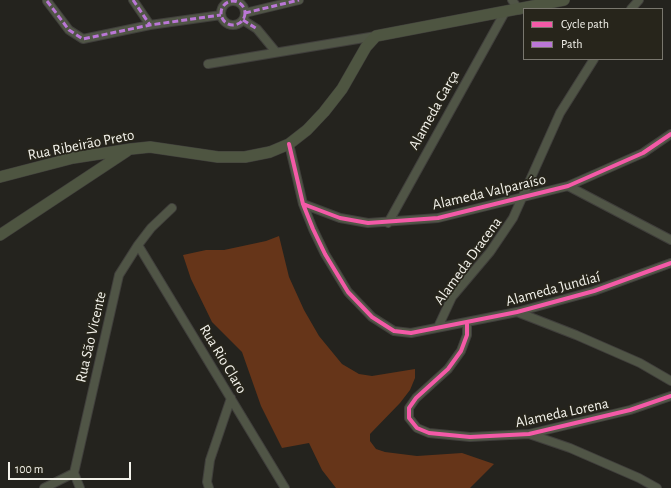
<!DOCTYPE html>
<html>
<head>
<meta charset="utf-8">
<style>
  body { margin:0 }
  #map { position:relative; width:671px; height:488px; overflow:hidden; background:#24231e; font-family:"Alegreya Sans",sans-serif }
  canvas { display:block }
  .legend { position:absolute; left:523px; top:8px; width:140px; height:52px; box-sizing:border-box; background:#27251b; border:1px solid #79776e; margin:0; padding:5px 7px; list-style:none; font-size:12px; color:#f3f2eb }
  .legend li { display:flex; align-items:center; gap:8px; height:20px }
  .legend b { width:20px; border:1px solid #79776e }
  .scale { position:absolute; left:8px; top:462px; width:123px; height:18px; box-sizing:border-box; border:2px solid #f3f2eb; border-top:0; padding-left:5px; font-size:12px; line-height:14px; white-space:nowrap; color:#f3f2eb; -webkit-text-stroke:3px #27251b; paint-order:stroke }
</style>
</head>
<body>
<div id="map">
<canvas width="671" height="488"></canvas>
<ul class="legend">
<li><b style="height:5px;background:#f35aa7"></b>Cycle path</li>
<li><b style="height:5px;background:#ba77d6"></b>Path</li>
</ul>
<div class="scale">100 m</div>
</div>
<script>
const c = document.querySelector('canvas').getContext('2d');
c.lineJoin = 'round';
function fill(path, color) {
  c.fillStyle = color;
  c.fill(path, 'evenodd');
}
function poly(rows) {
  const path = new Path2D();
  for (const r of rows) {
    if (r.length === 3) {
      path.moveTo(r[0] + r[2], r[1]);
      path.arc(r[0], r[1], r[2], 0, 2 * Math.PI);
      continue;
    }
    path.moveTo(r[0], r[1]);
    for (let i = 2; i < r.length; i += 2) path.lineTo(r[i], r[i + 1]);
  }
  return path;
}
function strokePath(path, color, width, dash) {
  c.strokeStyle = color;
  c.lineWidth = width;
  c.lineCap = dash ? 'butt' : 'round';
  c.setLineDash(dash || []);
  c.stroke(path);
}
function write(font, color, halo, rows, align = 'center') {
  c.font = font + ' "Alegreya Sans",sans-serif';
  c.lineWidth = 3.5;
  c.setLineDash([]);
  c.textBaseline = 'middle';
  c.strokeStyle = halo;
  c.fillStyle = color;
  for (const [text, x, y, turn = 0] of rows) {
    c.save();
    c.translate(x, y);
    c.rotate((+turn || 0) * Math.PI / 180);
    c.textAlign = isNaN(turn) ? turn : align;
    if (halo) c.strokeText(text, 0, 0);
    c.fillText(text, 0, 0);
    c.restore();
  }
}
const green = poly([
  [279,236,289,277,304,310,319,336,342,364,359,374,372,376,415,369,415,378,410,390,400,403,370,434,370,441,376,449,385,452,417,456,462,453,494,464,470,488,336,488,322,470,309,443,282,448,261,406,242,352,212,322,191,279,183,255,206,250,224,250,266,241]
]);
const street = poly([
  [133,0,150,25],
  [512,0,519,10],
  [233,13,12],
  [47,1,69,30,83,39,150,25,221,15],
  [631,9,639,0],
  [245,13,299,0],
  [243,20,257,29,276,52],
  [208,64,376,36],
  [289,144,303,204,313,229,325,254,348,292,372,317,394,331,411,333,517,312,594,291,671,263],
  [568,186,671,240],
  [303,204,340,218,368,223,438,218,568,186,643,153,671,134],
  [388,223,505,12],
  [138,245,285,488],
  [517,312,576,335,640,363,671,381],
  [467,323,467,335,461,351,448,369,416,398,409,408,409,418,417,428,429,433,470,437,529,434,630,410,671,396],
  [438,327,452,297,490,252,513,218,560,113,594,59],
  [529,434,570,448,639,478,657,488],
  [44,488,74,473],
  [80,488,74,473,119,275,138,245,151,228,172,208],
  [209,488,207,482,210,460,231,398]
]);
const secondary = poly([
  [0,177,73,158,131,149,150,147,218,157,245,157,270,152,289,144,307,130,324,112,342,89,366,47,376,36,564,0],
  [0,235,127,151]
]);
const quiet = poly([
  [133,0,150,25],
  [233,13,12],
  [47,1,69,30,83,39,150,25,221,15],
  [245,13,299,0],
  [243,20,257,29]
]);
const cycleway = poly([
  [289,144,303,204,313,229,325,254,348,292,372,317,394,331,411,333,517,312,594,291,671,263],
  [303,204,340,218,368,223,438,218,568,186,643,153,671,134],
  [467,323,467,335,461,351,448,369,416,398,409,408,409,418,417,428,429,433,470,437,529,434,630,410,671,396]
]);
const streetNames = [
  ["Alameda Garça",434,110,-61],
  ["Rua Ribeirão Preto",81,145,-11],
  ["Alameda Valparaíso",489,192,-13],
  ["Alameda Dracena",468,261,-54],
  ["Alameda Jundiaí",553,289,-15],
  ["Rua São Vicente",91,337,-77],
  ["Rua Rio Claro",223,359,59],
  ["Alameda Lorena",562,413,-12]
];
fill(green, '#663519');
strokePath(street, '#403f3c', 10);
strokePath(secondary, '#403f3c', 12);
strokePath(street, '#505546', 8);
strokePath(secondary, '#4e5541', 11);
strokePath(quiet, '#ba77d6', 3, [6, 3]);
strokePath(cycleway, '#f35aa7', 4);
write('15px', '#f3f2eb', '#27251b', streetNames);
</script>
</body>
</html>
